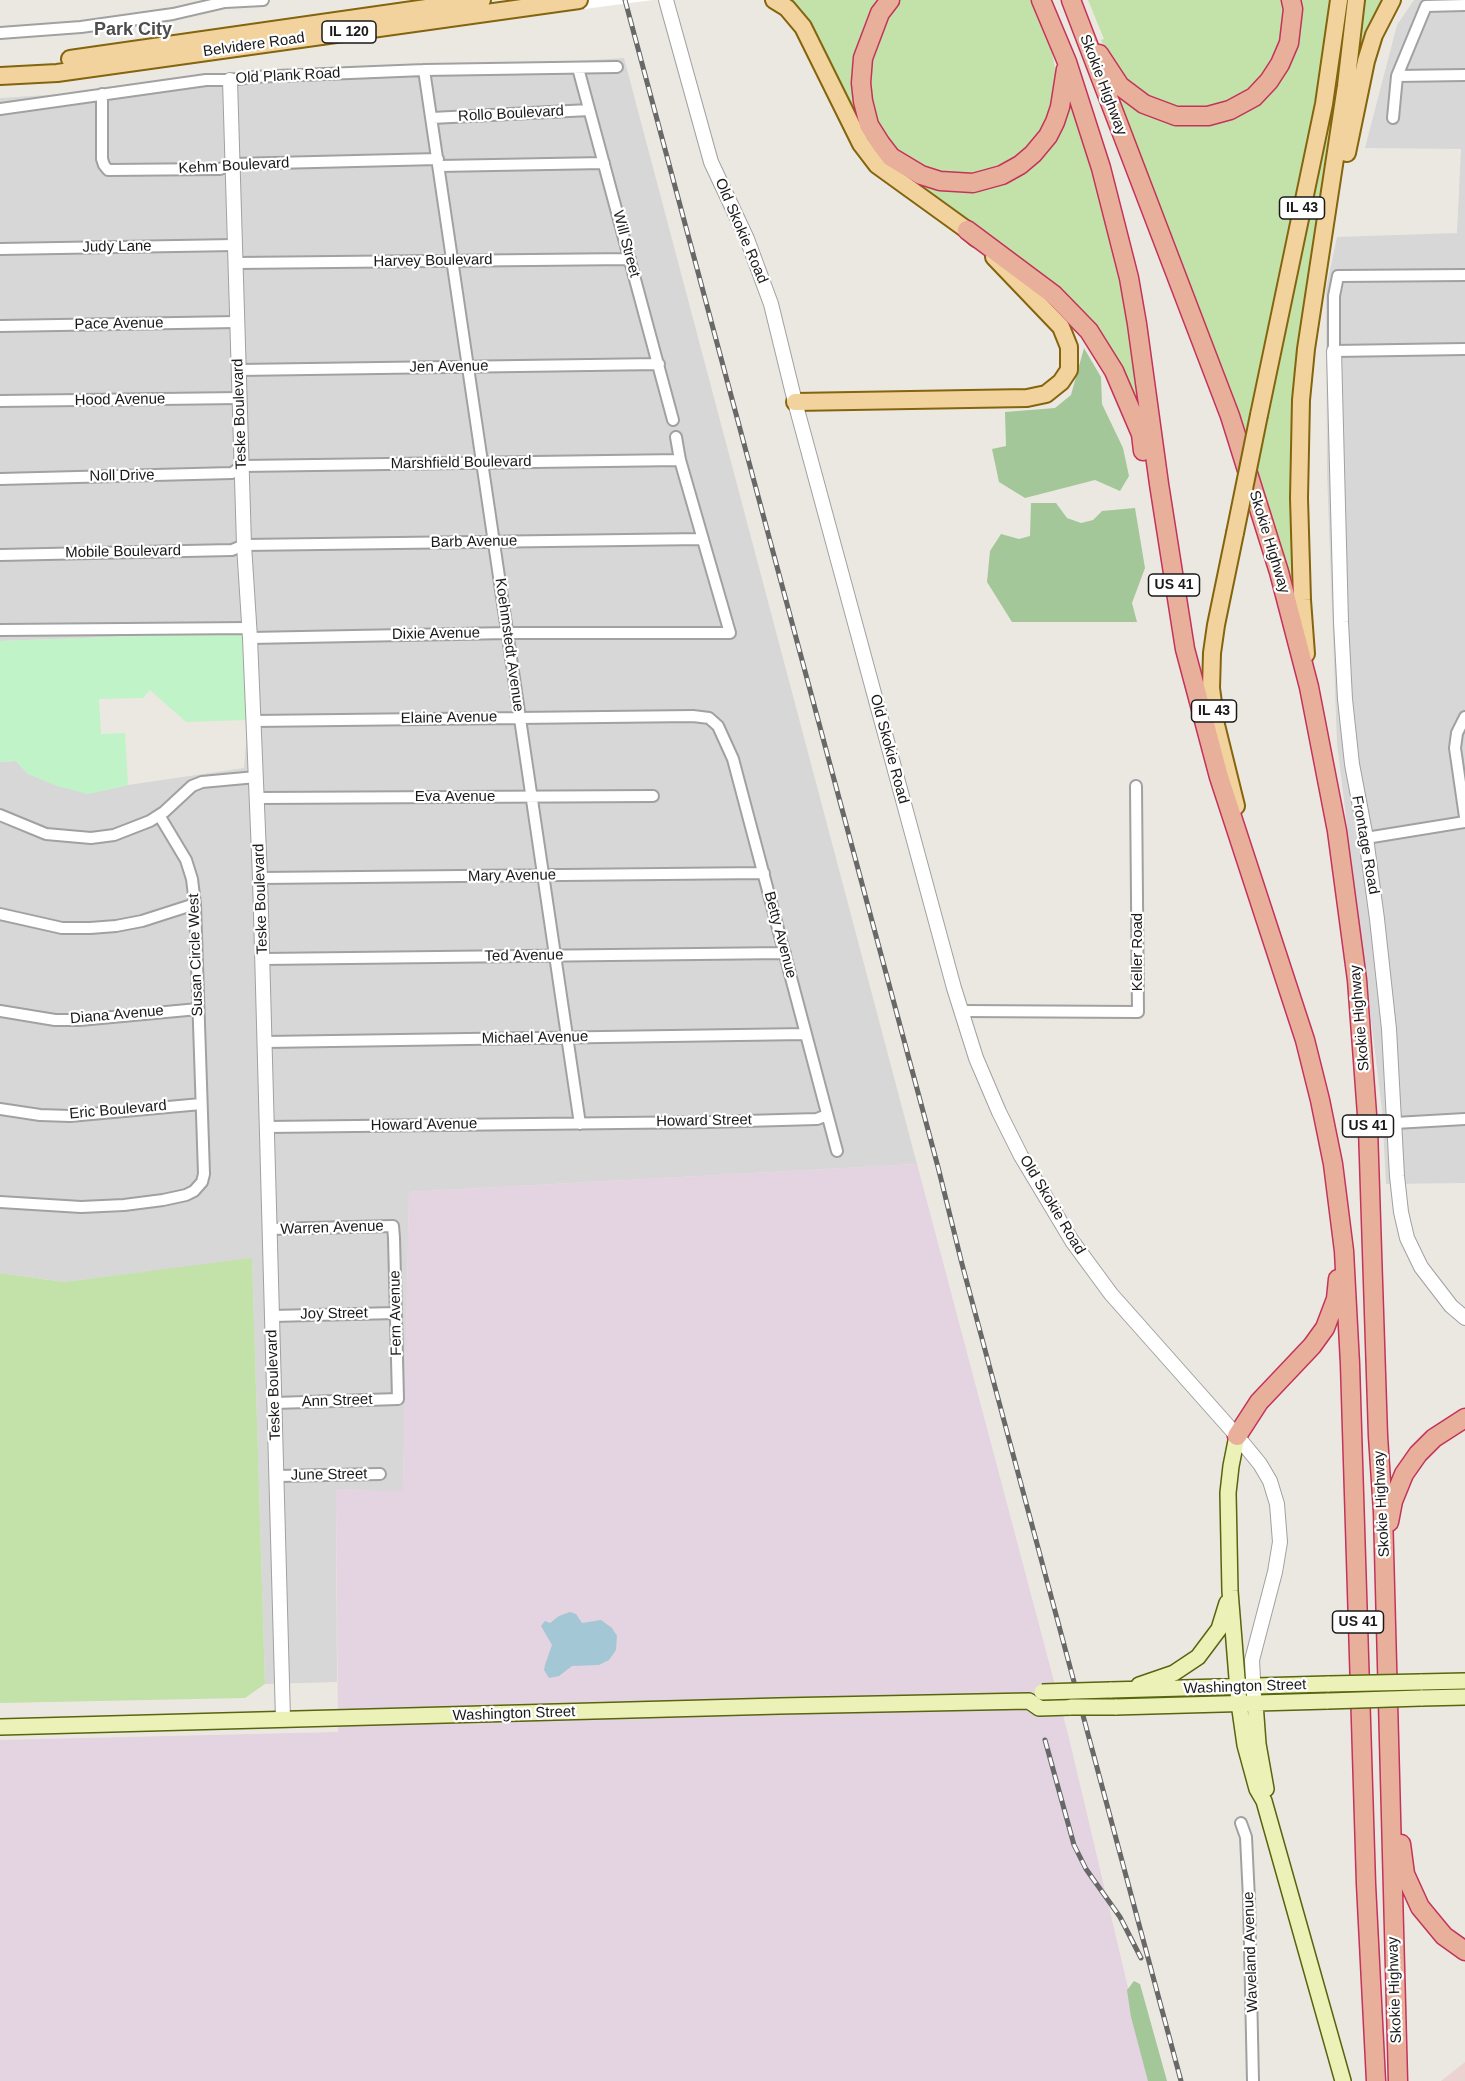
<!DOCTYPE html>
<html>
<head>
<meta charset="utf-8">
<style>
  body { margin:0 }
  canvas { display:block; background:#ebe8e1 }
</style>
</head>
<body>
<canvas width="1465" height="2081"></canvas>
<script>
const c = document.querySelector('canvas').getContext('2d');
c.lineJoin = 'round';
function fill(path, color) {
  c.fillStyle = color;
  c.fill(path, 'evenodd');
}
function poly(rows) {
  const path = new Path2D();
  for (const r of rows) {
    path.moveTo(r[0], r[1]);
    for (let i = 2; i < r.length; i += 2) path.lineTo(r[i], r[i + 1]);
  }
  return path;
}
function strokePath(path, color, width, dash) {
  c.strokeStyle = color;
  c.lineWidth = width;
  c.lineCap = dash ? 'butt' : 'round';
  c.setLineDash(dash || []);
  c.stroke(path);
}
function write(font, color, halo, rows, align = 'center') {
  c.font = font + ' Arial,sans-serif';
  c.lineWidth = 4.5;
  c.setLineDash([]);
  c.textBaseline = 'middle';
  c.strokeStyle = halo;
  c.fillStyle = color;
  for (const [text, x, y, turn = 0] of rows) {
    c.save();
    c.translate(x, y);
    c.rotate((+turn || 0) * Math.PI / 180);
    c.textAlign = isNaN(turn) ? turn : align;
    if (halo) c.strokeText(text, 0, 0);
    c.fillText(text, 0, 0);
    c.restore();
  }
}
const residential = poly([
  [1414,0,1465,0,1465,1183,1386,1184,1382,1109,1337,744,1327,472,1326,289,1337,237,1457,233,1461,149,1365,148,1397,25],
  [624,58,917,1164,409,1192,403,1492,336,1489,337,1682,265,1684,252,1259,64,1282,0,1273,0,762,16,761,28,774,87,794,128,785,244,768,248,720,246,632,0,641,0,98]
]);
const commercial = poly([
  [1465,2062,1465,2081,1441,2081]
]);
const industrial = poly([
  [917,1164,1069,1738,1150,2081,0,2081,0,1740,338,1732,336,1489,403,1491,409,1192]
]);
const grass = poly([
  [786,0,887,0,860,97,903,169,1001,182,1069,97,1085,135,1117,252,1153,478,1118,364,884,164],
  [900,0,1032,0,1051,48,1058,83,1041,141,1001,172,945,178,896,152,877,123,869,93,871,57,888,16],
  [1088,0,1287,0,1281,56,1245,98,1191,112,1141,96,1111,62,1101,40,1104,39],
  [1299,0,1329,0,1324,51,1317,93,1288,232,1270,328,1264,425,1276,378,1273,376,1328,123,1331,124,1301,328,1294,585,1191,286,1126,118,1099,57,1124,95,1214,120,1296,49,1301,25],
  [1365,0,1388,0,1353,96,1363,22],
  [252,1258,265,1684,245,1698,0,1703,0,1273,64,1282]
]);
const forest = poly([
  [1084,348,1101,377,1102,404,1123,448,1129,476,1120,491,1095,480,1025,498,999,482,992,449,1006,446,1005,412,1055,408,1071,395],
  [1031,503,1056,503,1067,518,1081,523,1093,520,1102,511,1135,508,1145,568,1132,603,1137,622,1012,622,987,582,990,551,1001,534,1019,539,1030,536],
  [1134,1981,1140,1984,1167,2081,1148,2081,1131,2017,1127,1990]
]);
const park = poly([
  [246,632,248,720,186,722,150,690,143,698,99,699,101,734,125,733,128,785,88,794,57,786,28,774,16,761,0,762,0,641]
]);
const water = poly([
  [570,1612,576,1614,582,1623,601,1620,612,1628,617,1636,616,1650,609,1660,599,1665,572,1666,559,1676,549,1678,544,1670,545,1665,552,1645,541,1626,545,1621,550,1623,559,1616]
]);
const pier = poly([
  [582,0,653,0,584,9]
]);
const minor = poly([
  [0,33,81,27,173,14,225,2,263,0],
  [578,68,673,420],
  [424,70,580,1124],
  [1397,76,1465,75],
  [102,94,102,159,104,165,108,170,220,169,233,164,438,159],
  [0,109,206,80,230,80,252,77,424,70,617,67],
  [432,118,589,110],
  [1393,118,1397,76,1426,6,1465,5],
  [439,166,604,163],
  [0,249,235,245],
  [236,263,630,259],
  [1465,275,1338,276,1334,296,1334,351,1465,349],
  [0,326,237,322],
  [239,370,659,364],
  [0,401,240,398],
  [0,479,232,473,242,466,680,460],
  [0,555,232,550,244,545,703,539],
  [0,630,250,628],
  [250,638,508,633,730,633,680,460,676,437],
  [1465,717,1457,733,1455,748,1465,817],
  [253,721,693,716,709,718,718,726,733,759,837,1151],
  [257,798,653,796],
  [0,815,46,834,91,838,114,835,150,821,164,812,192,786,202,782,256,777],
  [1366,838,1465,822],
  [260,878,764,873],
  [0,914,62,928,90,928,116,926,142,921,195,904],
  [263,959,785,953],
  [0,1011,55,1020,80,1020,198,1009],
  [961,1011,1138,1012,1136,786],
  [265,1042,806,1034],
  [0,1109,40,1115,70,1116,201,1104],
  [1395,1123,1465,1119],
  [267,1127,709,1122,817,1119,827,1115],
  [0,1202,81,1207,124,1205,163,1200,186,1195,194,1191,202,1182,204,1174,195,904,192,879,186,860,159,815],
  [270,1229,393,1226,394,1238,398,1399,275,1403],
  [272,1316,396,1313],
  [277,1476,380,1474],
  [1241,1823,1246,1837,1249,1899,1253,2081]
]);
const tertiary = poly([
  [666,0,711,162,747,239,771,304,795,402,954,988,976,1058,999,1112,1021,1156,1072,1241,1111,1294,1237,1436,1260,1464,1270,1481,1277,1504,1280,1542,1275,1572,1252,1660,1254,1697],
  [230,80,244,545,250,638,260,878,283,1719],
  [1334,351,1341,622,1345,699,1352,764,1366,838,1377,919,1389,1029,1397,1176,1401,1212,1407,1238,1421,1267,1451,1306,1465,1318]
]);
const secondary = poly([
  [1237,1436,1231,1466,1228,1493,1230,1591,1239,1703,1245,1745,1257,1789,1264,1801,1343,2081],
  [1420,1682,1465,1681],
  [1139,1685,1174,1673,1198,1657,1219,1629,1227,1603],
  [1110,1690,1329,1684],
  [1421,1698,1465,1697],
  [1255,1703,1258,1744,1266,1789],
  [1115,1707,1328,1701],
  [0,1727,779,1706,1029,1701,1039,1708,1071,1707]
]);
const primary = poly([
  [774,0,787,8,803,27,861,144,877,165,967,230,976,238],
  [70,59,482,0],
  [0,76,57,73,579,0],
  [1347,153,1366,61,1374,35,1392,0],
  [795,402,1027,398,1046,394,1061,382,1069,370,1069,347,1061,327,994,257],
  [1259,415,1324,104,1339,0],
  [1235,533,1216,625,1212,653,1211,688,1216,725,1236,806],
  [1306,654,1302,600,1299,498,1301,400,1306,349,1346,86,1356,0]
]);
const trunk = poly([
  [890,0,880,13,863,58,861,83,863,101,869,125,881,144,891,157,921,175,940,181,973,183,1002,175,1020,165,1033,154,1048,136,1055,122,1060,107,1066,69],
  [1041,0,1067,62,1101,168,1129,278,1137,324,1159,484,1185,649,1219,777,1305,1040,1320,1100,1333,1164,1344,1251,1350,1364,1366,1884,1376,2081],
  [1071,0,1230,416,1279,572,1309,687,1337,831,1357,980,1368,1128,1378,1436,1383,1512,1398,2081],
  [1099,54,1120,86,1144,104,1176,116,1208,116,1230,110,1254,97,1269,81,1280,64,1289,43,1293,9,1291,0],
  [967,230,1054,295,1089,331,1114,371,1141,434,1143,451],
  [1237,1436,1259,1402,1312,1346,1325,1328,1336,1299,1338,1279],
  [1389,1522,1393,1501,1404,1474,1418,1454,1434,1438,1465,1418],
  [1401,1844,1405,1874,1420,1907,1444,1936,1465,1951]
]);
const rail = poly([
  [625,0,938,1167,962,1264,1181,2081],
  [1045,1740,1074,1845,1086,1869,1120,1917,1141,1958]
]);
const secondaryBridge = poly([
  [1329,1684,1420,1682],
  [1042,1692,1110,1690],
  [1328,1701,1421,1698],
  [1071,1707,1115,1707]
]);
const primaryBridge = poly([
  [1235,533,1259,415]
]);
const shields = [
  [349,32,54],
  [1302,208,45],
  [1174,585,51],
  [1214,711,45],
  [1368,1126,51],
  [1358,1622,51]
];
const shieldNames = [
  ["IL 120",349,32],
  ["IL 43",1302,208],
  ["US 41",1174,585],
  ["IL 43",1214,711],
  ["US 41",1368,1126],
  ["US 41",1358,1622]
];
const streetNames = [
  ["Belvidere Road",254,45,-8],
  ["Old Plank Road",288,76,-3],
  ["Skokie Highway",1103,85,69],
  ["Rollo Boulevard",511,114,-3],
  ["Kehm Boulevard",234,166,-3],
  ["Old Skokie Road",741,231,67],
  ["Will Street",626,244,75],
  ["Judy Lane",117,247,-1],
  ["Harvey Boulevard",433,261,-1],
  ["Pace Avenue",119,324,-1],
  ["Jen Avenue",449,367,-1],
  ["Hood Avenue",120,400,-1],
  ["Teske Boulevard",240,414,-92],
  ["Marshfield Boulevard",461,463,-1],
  ["Noll Drive",122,476,-1],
  ["Barb Avenue",474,542,-1],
  ["Skokie Highway",1269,542,73],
  ["Mobile Boulevard",123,552,-1],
  ["Dixie Avenue",436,634,-1],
  ["Koehmstedt Avenue",509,645,82],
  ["Elaine Avenue",449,718,-1],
  ["Old Skokie Road",889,749,75],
  ["Eva Avenue",455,797],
  ["Frontage Road",1365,845,80],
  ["Mary Avenue",512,876,-1],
  ["Teske Boulevard",261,899,-92],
  ["Betty Avenue",780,935,75],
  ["Keller Road",1138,952,-90],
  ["Susan Circle West",196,955,-92],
  ["Ted Avenue",524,956,-1],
  ["Diana Avenue",117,1015,-5],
  ["Skokie Highway",1360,1018,-95],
  ["Michael Avenue",535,1038,-1],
  ["Eric Boulevard",118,1110,-5],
  ["Howard Street",704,1121,-1],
  ["Howard Avenue",424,1125,-1],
  ["Old Skokie Road",1052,1205,59],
  ["Warren Avenue",332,1228,-2],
  ["Fern Avenue",396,1313,-91],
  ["Joy Street",334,1314,-1],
  ["Teske Boulevard",274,1385,-92],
  ["Ann Street",337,1401,-2],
  ["June Street",329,1475,-1],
  ["Skokie Highway",1382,1504,-93],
  ["Washington Street",1245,1687,-2],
  ["Washington Street",514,1714,-2],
  ["Waveland Avenue",1251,1952,-92],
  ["Skokie Highway",1395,1990,-92]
];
const quarterNames = [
  ["Park City",133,30]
];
fill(residential, '#d8d7d7');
fill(commercial, '#ebd3d1');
fill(industrial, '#e4d3e0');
fill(grass, '#c2e2aa');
fill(forest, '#a3c799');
fill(park, '#c0f3c7');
fill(water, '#a4c7d5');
fill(pier, '#fff');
strokePath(minor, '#a1a1a1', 14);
strokePath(tertiary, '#a1a1a1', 16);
strokePath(secondary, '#56650e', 18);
strokePath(primary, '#84640d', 20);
strokePath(trunk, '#c4335b', 21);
strokePath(minor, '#fff', 10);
strokePath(tertiary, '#fff', 14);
strokePath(secondary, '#ecf2b7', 15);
strokePath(primary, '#f2d39e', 16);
strokePath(trunk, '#e8b09b', 18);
strokePath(rail, '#686868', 5);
strokePath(rail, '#fff', 3, [9]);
strokePath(secondaryBridge, '#56650e', 18, []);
strokePath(primaryBridge, '#84640d', 20, []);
strokePath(secondaryBridge, '#ecf2b7', 15);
strokePath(primaryBridge, '#f2d39e', 16);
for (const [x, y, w] of shields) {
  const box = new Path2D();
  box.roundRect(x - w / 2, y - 11, w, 22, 4.5);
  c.fillStyle = '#fff';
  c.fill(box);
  strokePath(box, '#1a1a1a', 1.5);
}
write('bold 14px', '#1a1a1a', null, shieldNames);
write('15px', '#1a1a1a', '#fff', streetNames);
write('bold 18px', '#4d4d4d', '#fff', quarterNames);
</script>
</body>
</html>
